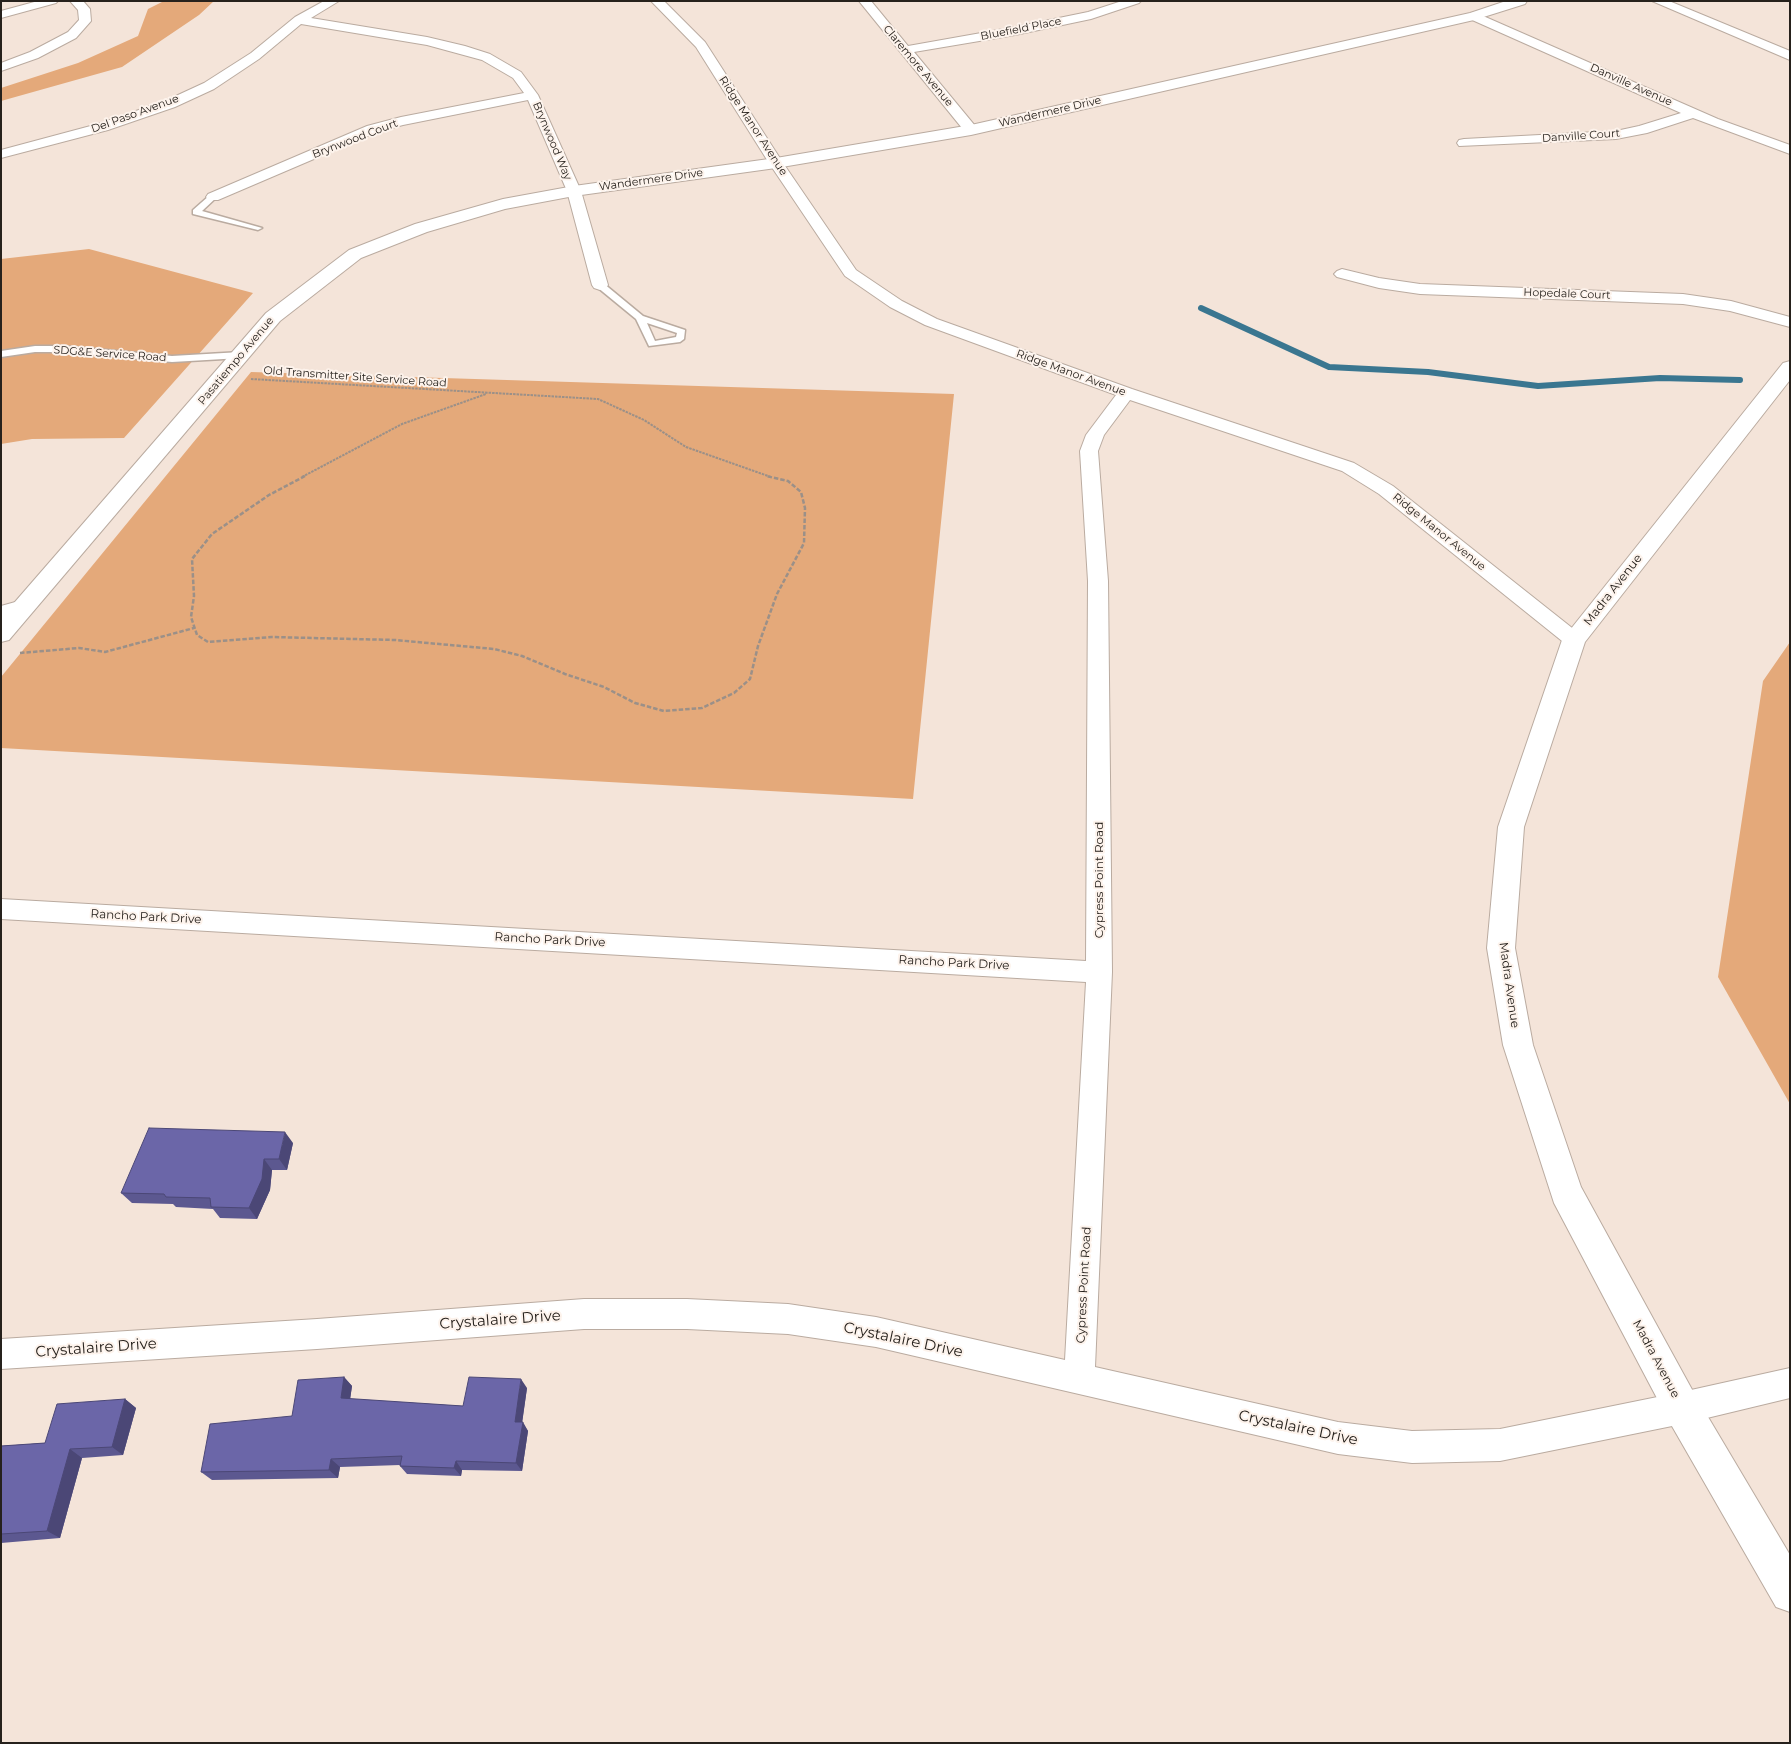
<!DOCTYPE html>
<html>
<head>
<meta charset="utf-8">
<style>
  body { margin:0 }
  #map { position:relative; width:1791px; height:1744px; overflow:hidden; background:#f4e4d9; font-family:Montserrat,sans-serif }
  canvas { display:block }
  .frame { position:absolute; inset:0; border:2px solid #26211c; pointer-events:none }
</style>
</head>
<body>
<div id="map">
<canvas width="1791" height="1744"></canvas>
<div class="frame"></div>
</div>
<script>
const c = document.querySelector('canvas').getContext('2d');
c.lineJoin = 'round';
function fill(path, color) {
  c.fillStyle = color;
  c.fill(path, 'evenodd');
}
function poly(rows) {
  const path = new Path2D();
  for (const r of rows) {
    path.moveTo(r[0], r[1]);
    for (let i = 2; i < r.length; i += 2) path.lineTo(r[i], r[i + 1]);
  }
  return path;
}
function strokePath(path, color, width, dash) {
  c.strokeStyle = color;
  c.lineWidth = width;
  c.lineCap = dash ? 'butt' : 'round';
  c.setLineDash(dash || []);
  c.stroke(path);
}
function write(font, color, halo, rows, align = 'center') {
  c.font = font + ' Montserrat,sans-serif';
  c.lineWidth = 4;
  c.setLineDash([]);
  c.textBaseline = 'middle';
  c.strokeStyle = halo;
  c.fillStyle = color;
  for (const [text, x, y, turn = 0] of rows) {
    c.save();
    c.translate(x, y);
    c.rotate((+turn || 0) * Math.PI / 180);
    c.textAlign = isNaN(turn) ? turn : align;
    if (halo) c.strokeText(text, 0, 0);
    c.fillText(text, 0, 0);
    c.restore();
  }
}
const green = poly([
  [164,1,214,1,199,15,122,67,1,101,1,88,78,63,138,36,148,9],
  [89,249,253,293,124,438,32,439,1,444,1,259],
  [251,372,954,394,913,799,1,748,1,677],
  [1790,642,1790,1104,1718,977,1763,681]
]);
const stream = poly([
  [1201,308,1329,367,1428,372,1538,386,1660,378,1740,380]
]);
const pathFar1 = poly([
  [251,379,598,399,644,420,686,447,771,477],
  [302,477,402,424,486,394]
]);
const path = poly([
  [305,476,269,495,212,534,192,559,194,596,191,617,197,635,208,642,272,637,395,640,494,649,522,656,565,674,604,687,635,703,664,711,702,708,734,693,750,679,758,646,777,594,804,543,805,508,801,492,788,481,766,476],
  [20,653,79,648,105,652,194,628]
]);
const lane = poly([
  [210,195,217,197,202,211,262,228,258,230,193,214,193,210,210,195],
  [597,283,603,283,643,316,685,330,684,339,680,342,649,346,636,319,597,287,597,283],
  [647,323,677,333,676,337,655,341,647,323],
  [35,346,62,346,172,356,241,352,245,355,241,358,172,362,62,352,35,352,1,357,1,351,35,346]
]);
const street = poly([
  [38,1,58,1,56,3,1,18,1,11,38,1],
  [70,1,83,1,90,9,91,21,76,38,38,58,1,71,1,63,30,52,68,32,79,20,78,10,70,1],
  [324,1,339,1,311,18,427,37,465,46,490,54,521,72,538,95,581,191,608,285,606,288,600,290,594,288,592,285,567,191,528,100,403,125,377,132,218,200,208,200,206,197,208,194,367,126,401,117,524,93,513,78,482,60,427,45,301,24,259,59,214,89,175,107,108,130,1,158,1,150,98,124,165,101,204,83,251,53,295,17,324,1],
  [651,1,664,1,705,42,783,163,856,270,902,301,937,319,1132,389,1354,463,1393,486,1581,635,1584,640,1581,645,1574,647,1567,645,1379,494,1342,471,1130,400,1104,435,1098,451,1108,581,1112,972,1095,1367,1338,1422,1412,1431,1500,1429,1682,1392,1790,1368,1790,1398,1682,1424,1500,1461,1412,1463,1338,1454,876,1347,788,1334,687,1329,584,1329,317,1349,1,1369,1,1339,317,1319,584,1299,687,1299,788,1304,876,1317,1065,1360,1086,982,1,919,1,899,1086,961,1088,581,1080,451,1086,435,1116,395,925,325,890,307,845,276,769,163,696,47,651,1],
  [859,1,871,1,908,46,1015,27,1088,12,1122,1,1141,1,1139,3,1091,19,1015,35,914,52,976,127,978,130,971,134,966,133,859,1],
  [1652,1,1669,1,1790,51,1790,60,1652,1],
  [1474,12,1718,119,1790,145,1790,154,1693,118,1647,133,1616,139,1459,146,1457,143,1459,140,1464,139,1616,131,1639,126,1681,113,1470,19,1468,16,1474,12],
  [1342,269,1379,278,1420,284,1683,294,1731,301,1790,317,1790,327,1730,311,1683,304,1420,294,1379,288,1337,277,1334,274,1337,271,1342,269],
  [26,599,33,601,36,606,33,611,1,620,1,606,26,599]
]);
const secondary = poly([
  [1506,1,1527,1,1525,4,1474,20,971,135,776,168,574,196,505,209,427,232,361,258,280,321,9,640,1,642,1,618,266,313,349,250,415,224,503,199,574,186,776,158,971,125,1470,13,1506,1],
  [1790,361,1790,380,1585,642,1524,827,1515,948,1533,1045,1581,1187,1695,1395,1790,1555,1790,1612,1776,1607,1669,1421,1554,1203,1503,1045,1487,948,1498,827,1562,640,1783,363,1790,361]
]);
const wall = poly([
  [293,1143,287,1170,272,1170,270,1190,257,1219,220,1218,213,1209,176,1207,173,1204,132,1203,121,1193],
  [344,1377,352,1386,350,1399,463,1406,527,1388,522,1422,528,1431,522,1471,462,1470,461,1476,407,1474,400,1466,400,1465,340,1467,338,1478,212,1480,201,1472,292,1416],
  [125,1399,136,1408,123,1455,82,1458,60,1538,1,1543,1,1446,45,1443]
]);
const shadedWall = poly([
  [285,1132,293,1143,287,1170,279,1159],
  [264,1159,272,1170,270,1190,257,1219,249,1208],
  [344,1377,352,1386,349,1407,341,1398],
  [521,1379,527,1388,521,1431,515,1422],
  [125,1399,136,1408,123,1455,112,1447],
  [523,1422,528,1431,522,1471,516,1463],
  [70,1449,82,1458,60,1538,47,1531],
  [331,1459,340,1467,338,1478,329,1470],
  [456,1461,462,1470,461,1476,454,1468]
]);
const building = poly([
  [149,1128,285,1132,279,1159,264,1159,262,1179,249,1208,211,1207,210,1198,166,1197,164,1194,121,1193,149,1128],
  [344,1377,341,1398,463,1406,469,1377,521,1379,515,1422,523,1422,516,1463,456,1461,454,1468,400,1466,402,1456,331,1459,329,1470,201,1472,210,1424,292,1416,298,1380,344,1377],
  [125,1399,112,1447,70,1449,47,1531,1,1534,1,1446,45,1443,57,1404,125,1399]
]);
const farStreetnames = [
  ["Bluefield Place",1021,29,-11],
  ["Claremore Avenue",918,66,50],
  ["Danville Avenue",1631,85,24],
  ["Wandermere Drive",1050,112,-13],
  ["Del Paso Avenue",135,114,-20],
  ["Ridge Manor Avenue",753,126,57],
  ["Danville Court",1581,136,-4],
  ["Brynwood Court",355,139,-21],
  ["Brynwood Way",552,141,67],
  ["Wandermere Drive",651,180,-8],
  ["Hopedale Court",1567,294,2],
  ["SDG&E Service Road",110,354,4],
  ["Pasatiempo Avenue",236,361,-50],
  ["Ridge Manor Avenue",1071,373,20],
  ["Old Transmitter Site Service Road",355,377,4],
  ["Ridge Manor Avenue",1439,532,39]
];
const streetNames = [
  ["Madra Avenue",1613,590,-52],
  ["Cypress Point Road",1099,880,-90],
  ["Rancho Park Drive",146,917,3],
  ["Rancho Park Drive",550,940,3],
  ["Rancho Park Drive",954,963,3],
  ["Madra Avenue",1509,985,82],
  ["Cypress Point Road",1084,1285,-87],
  ["Madra Avenue",1656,1359,62]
];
const nearStreetnames = [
  ["Crystalaire Drive",500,1320,-4],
  ["Crystalaire Drive",903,1340,12],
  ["Crystalaire Drive",96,1348,-4],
  ["Crystalaire Drive",1298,1428,12]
];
fill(green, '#e4a97a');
strokePath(stream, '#3a7690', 6);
strokePath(lane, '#baaba0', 3);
strokePath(street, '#baaba0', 2);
strokePath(secondary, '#baaba0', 2);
strokePath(pathFar1, '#9b9088', 2, [2.5, 1]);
strokePath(path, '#9b9088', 2.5, [4.5, 2]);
fill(lane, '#fff');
fill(street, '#fff');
fill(secondary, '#fff');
fill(wall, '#5c5890');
fill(shadedWall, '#4b4776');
fill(building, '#6b66a8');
strokePath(building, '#4b4776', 1);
write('11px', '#26211c', '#fdf3ec', farStreetnames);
write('12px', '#26211c', '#fdf3ec', streetNames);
write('15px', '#26211c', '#fdf3ec', nearStreetnames);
</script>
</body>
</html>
